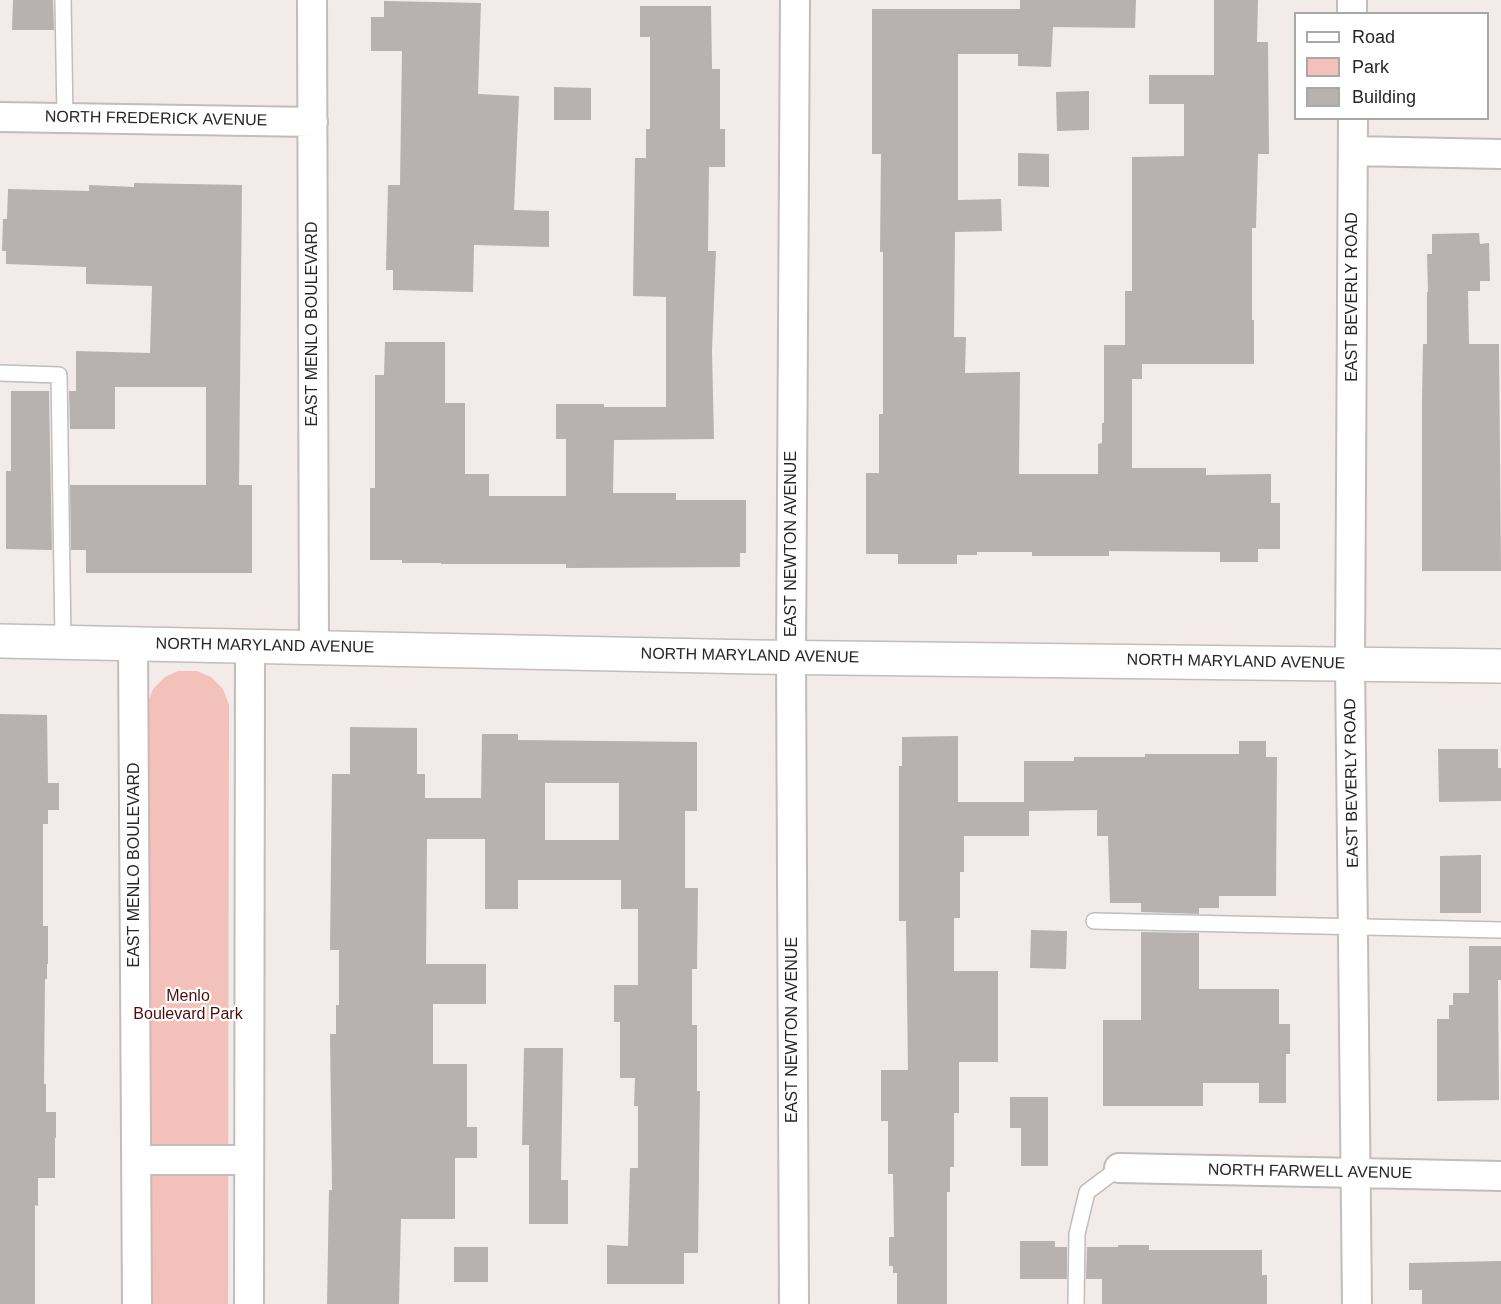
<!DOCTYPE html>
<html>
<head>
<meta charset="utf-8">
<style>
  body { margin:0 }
  #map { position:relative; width:1501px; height:1304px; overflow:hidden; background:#f2ebea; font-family:Arial,sans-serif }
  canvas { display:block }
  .legend { position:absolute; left:1294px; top:12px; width:195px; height:108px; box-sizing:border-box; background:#fff; border:2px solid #a9a8a8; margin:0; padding:8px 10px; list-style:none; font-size:18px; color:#282626 }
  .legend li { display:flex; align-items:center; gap:12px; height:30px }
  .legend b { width:30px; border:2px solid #a9a8a8 }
</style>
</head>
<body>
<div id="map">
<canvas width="1501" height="1304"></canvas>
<ul class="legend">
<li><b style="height:8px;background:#fff"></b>Road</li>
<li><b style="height:16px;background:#f3c0ba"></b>Park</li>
<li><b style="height:16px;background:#b7b1b0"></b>Building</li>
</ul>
</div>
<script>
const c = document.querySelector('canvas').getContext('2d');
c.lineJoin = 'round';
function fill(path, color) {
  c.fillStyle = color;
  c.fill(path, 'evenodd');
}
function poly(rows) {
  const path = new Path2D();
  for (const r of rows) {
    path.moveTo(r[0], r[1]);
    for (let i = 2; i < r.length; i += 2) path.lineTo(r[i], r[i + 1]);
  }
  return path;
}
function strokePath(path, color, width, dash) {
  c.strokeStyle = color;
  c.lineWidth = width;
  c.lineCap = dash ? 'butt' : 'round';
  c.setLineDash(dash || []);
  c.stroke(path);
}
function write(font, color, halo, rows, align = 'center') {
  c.font = font + ' Arial,sans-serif';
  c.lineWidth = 4.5;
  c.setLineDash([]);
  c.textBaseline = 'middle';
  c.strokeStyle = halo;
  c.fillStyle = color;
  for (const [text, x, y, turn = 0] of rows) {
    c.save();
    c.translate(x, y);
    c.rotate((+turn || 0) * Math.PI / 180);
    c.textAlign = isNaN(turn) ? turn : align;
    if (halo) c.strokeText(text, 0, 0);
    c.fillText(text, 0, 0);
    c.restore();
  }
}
const green = poly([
  [178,671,197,671,211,677,223,689,229,705,228,1304,147,1304,146,708,153,689,165,677]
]);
const building = poly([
  [13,0,53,0,54,30,12,30],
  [1020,0,1136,0,1135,28,1053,27,1051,67,1018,66,1018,54,958,54,958,200,1001,199,1002,231,955,232,954,337,966,337,965,373,1020,372,1019,474,1098,474,1098,444,1102,443,1102,423,1104,423,1104,345,1125,345,1125,291,1132,291,1132,157,1184,156,1184,104,1149,104,1149,75,1214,75,1214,0,1258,0,1257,42,1268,42,1269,154,1258,154,1256,228,1252,228,1252,320,1254,320,1254,364,1142,364,1142,379,1132,379,1132,468,1206,468,1206,475,1271,474,1271,503,1280,503,1280,549,1258,549,1258,562,1220,562,1220,552,1109,551,1109,556,1032,556,1032,552,977,552,977,555,957,555,957,564,898,564,898,554,866,554,866,473,879,473,879,414,883,414,883,252,880,252,881,154,872,154,872,9,1020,9],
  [384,1,481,3,478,94,519,96,514,210,549,211,549,247,474,245,473,292,393,290,393,270,386,270,388,185,400,185,402,51,371,51,371,17,384,17],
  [640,6,711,6,712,69,720,69,720,129,725,129,725,167,709,167,708,251,716,251,712,351,714,439,614,440,613,493,676,493,676,500,746,500,746,553,740,553,740,567,566,568,566,564,441,564,441,563,402,563,402,560,370,560,370,488,375,488,375,375,384,375,385,342,445,342,445,403,465,403,465,474,489,474,489,496,566,496,566,439,556,439,556,404,604,404,604,407,666,407,666,297,633,296,635,158,646,158,646,129,650,129,650,37,640,37],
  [554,87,591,88,591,120,554,120],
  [1089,91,1089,130,1057,131,1056,92],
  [1018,153,1049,154,1049,187,1018,186],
  [134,183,242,185,239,485,252,485,252,573,86,573,86,550,71,550,70,485,206,485,206,387,115,387,115,429,70,429,69,391,76,391,76,351,150,353,152,286,86,284,86,267,6,264,6,251,2,251,3,219,7,219,8,189,89,191,89,185,134,187],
  [1479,233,1480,244,1489,243,1490,281,1480,281,1480,291,1468,291,1469,344,1499,344,1501,571,1422,571,1422,400,1423,344,1427,344,1427,292,1428,292,1427,254,1432,254,1432,234],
  [11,391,49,391,52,550,6,549,6,471,11,471],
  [0,714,47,715,48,783,59,783,59,810,48,810,48,824,43,824,43,926,48,926,48,964,47,964,47,979,45,979,44,1084,46,1084,46,1112,56,1112,56,1138,55,1138,55,1178,38,1178,38,1206,35,1205,35,1304,0,1304],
  [350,727,417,728,417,774,425,774,425,798,481,798,482,734,518,734,518,740,697,742,697,811,685,811,685,888,698,888,697,969,692,969,692,1025,697,1025,697,1091,700,1091,698,1253,684,1253,684,1284,607,1284,607,1245,628,1246,630,1168,638,1168,638,1106,634,1106,635,1078,620,1078,620,1022,614,1022,614,985,638,985,638,909,621,909,621,880,518,880,518,909,485,909,485,839,427,839,426,964,486,964,486,1004,433,1004,433,1064,467,1064,467,1127,477,1127,477,1158,455,1158,455,1219,401,1219,399,1304,327,1304,329,1190,332,1190,330,1034,336,1034,336,1005,339,1005,339,950,330,950,332,774,350,774],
  [545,783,619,783,619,840,545,840],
  [958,736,958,802,1024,802,1024,761,1074,761,1074,757,1145,757,1145,754,1239,754,1239,741,1266,741,1266,757,1277,757,1276,896,1219,896,1219,908,1199,908,1199,914,1141,912,1141,903,1110,903,1108,836,1097,836,1097,810,1029,811,1029,836,964,836,964,872,960,872,960,918,954,918,954,971,998,971,998,1062,959,1062,959,1113,954,1113,954,1167,950,1167,950,1192,947,1192,947,1304,897,1304,897,1273,893,1273,893,1266,889,1266,889,1237,894,1237,893,1174,888,1174,888,1121,881,1121,881,1070,908,1070,906,921,899,921,899,766,902,766,902,737],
  [1438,749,1498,749,1498,768,1501,768,1501,801,1439,802],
  [1481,855,1481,913,1440,913,1440,856],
  [1031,930,1067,931,1066,969,1030,968],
  [1141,932,1199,933,1199,989,1279,989,1279,1024,1290,1024,1290,1054,1286,1054,1286,1103,1259,1103,1259,1083,1203,1083,1203,1106,1103,1106,1103,1020,1141,1020],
  [1469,946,1501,946,1501,980,1498,980,1499,1100,1437,1101,1437,1019,1449,1019,1449,1005,1453,1005,1453,993,1469,993],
  [524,1048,563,1048,561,1180,568,1180,568,1224,529,1224,529,1145,522,1145],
  [1010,1097,1048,1097,1048,1166,1021,1166,1021,1128,1010,1128],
  [1020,1241,1055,1241,1055,1247,1067,1247,1067,1279,1020,1279],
  [1118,1245,1149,1245,1149,1250,1262,1250,1262,1275,1267,1275,1267,1304,1102,1304,1102,1279,1086,1279,1087,1247,1118,1247],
  [454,1247,488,1247,488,1282,454,1282],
  [1501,1261,1501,1304,1422,1304,1422,1290,1409,1290,1409,1263]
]);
const lane = poly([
  [63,0,65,118],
  [0,373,59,375,63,642],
  [1094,921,1501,930],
  [1076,1304,1077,1234,1087,1192,1119,1168]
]);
const street = poly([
  [312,0,314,647],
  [1352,0,1352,14],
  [0,117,313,122],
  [1353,118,1350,663,1357,1304],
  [1353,151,1501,154],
  [133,643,137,1304],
  [137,1160,249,1160],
  [1119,1168,1501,1176],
  [249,1304,250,647],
  [794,1304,791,657,795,0]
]);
const secondary = poly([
  [0,641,756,657,1501,666]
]);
const streetNames = [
  ["NORTH FREDERICK AVENUE",156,119,1],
  ["EAST BEVERLY ROAD",1353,297,-90],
  ["EAST MENLO BOULEVARD",313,324,-90],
  ["EAST NEWTON AVENUE",792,544,-90],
  ["NORTH MARYLAND AVENUE",265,646,1],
  ["NORTH MARYLAND AVENUE",750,656,1],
  ["NORTH MARYLAND AVENUE",1236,662,1],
  ["EAST BEVERLY ROAD",1352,783,-91],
  ["EAST MENLO BOULEVARD",135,865,-90],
  ["EAST NEWTON AVENUE",793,1030,-90],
  ["NORTH FARWELL AVENUE",1310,1172,1]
];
const parkNames = [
  ["Menlo",188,997],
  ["Boulevard Park",188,1015]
];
fill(green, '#f3c0ba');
fill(building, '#b7b1b0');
strokePath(lane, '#c2bcbc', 18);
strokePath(street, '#c2bcbc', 32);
strokePath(secondary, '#c2bcbc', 36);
strokePath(lane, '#fff', 15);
strokePath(street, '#fff', 28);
strokePath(secondary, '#fff', 33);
write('16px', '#282626', '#fff', streetNames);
write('16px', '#4e0e0d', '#fff', parkNames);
</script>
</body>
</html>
